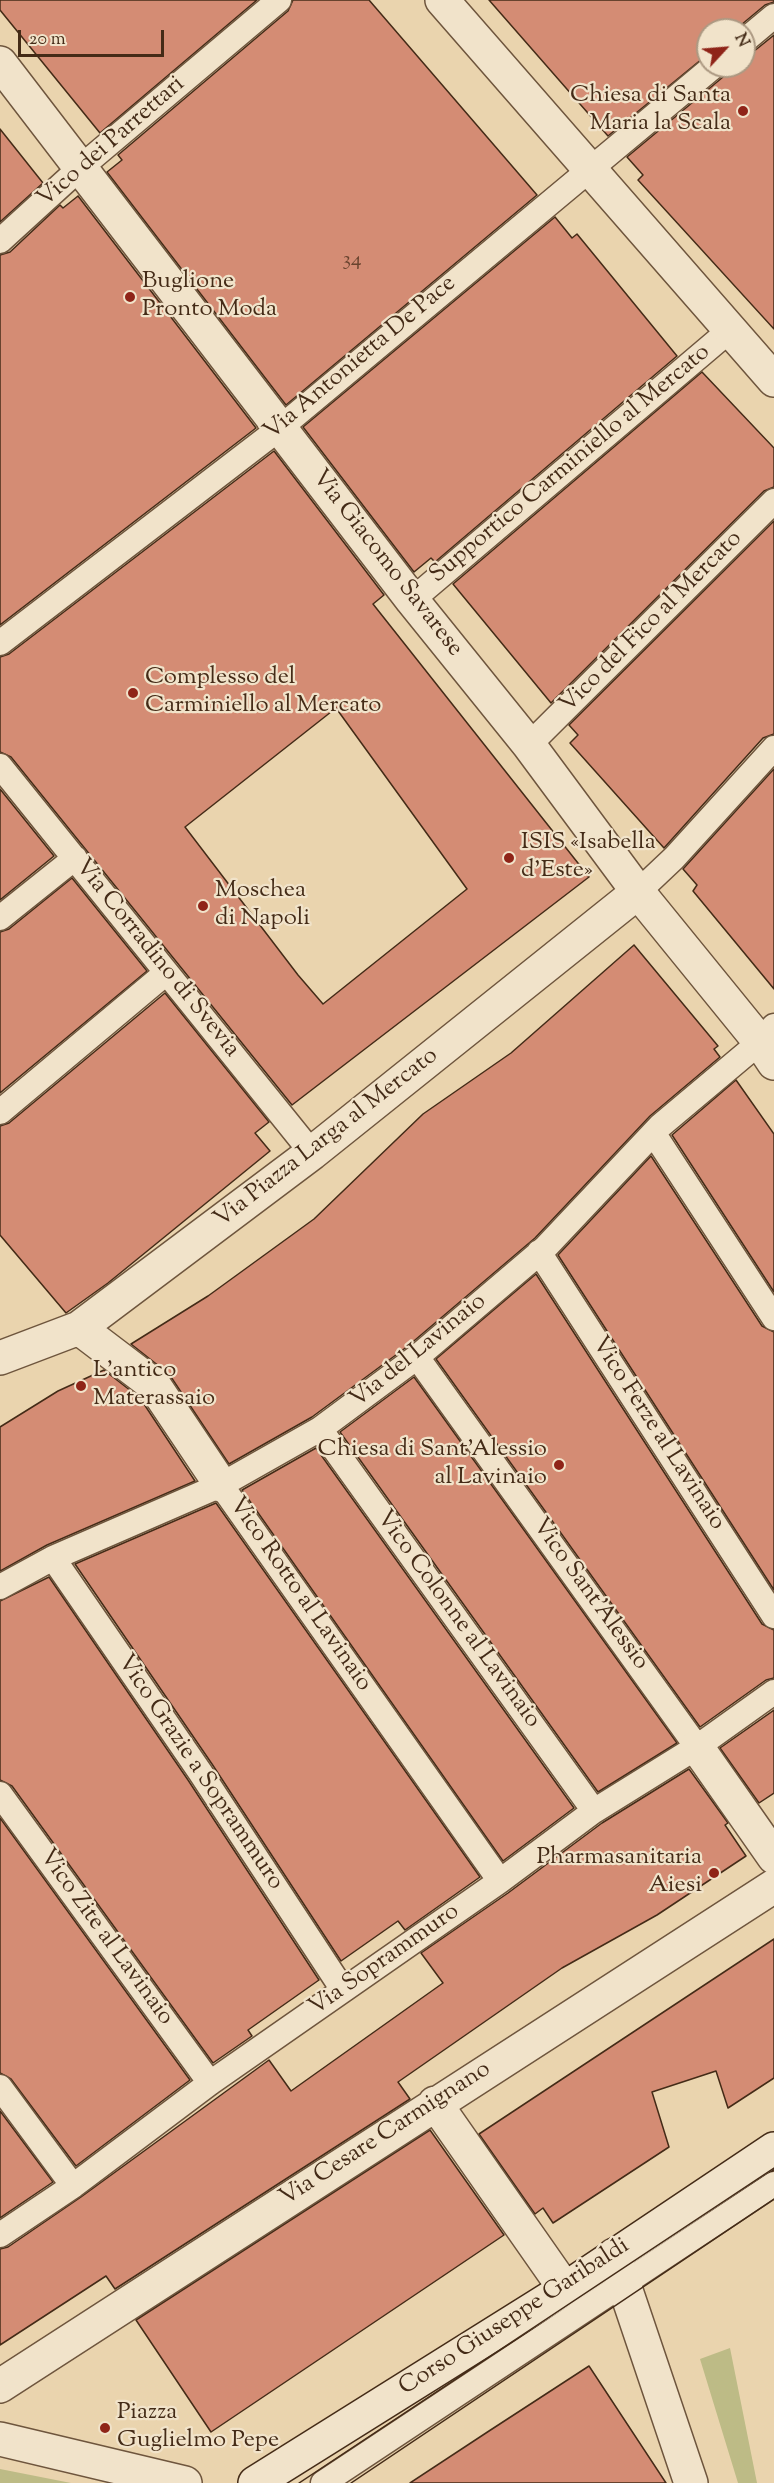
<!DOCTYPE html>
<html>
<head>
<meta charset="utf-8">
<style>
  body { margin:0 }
  #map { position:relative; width:774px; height:2483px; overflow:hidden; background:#ead4ae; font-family:"Sorts Mill Goudy",serif }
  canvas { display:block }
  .north { position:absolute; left:696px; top:18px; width:60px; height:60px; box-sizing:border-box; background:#f1e3ca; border:2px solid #ac9982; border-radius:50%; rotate:64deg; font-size:16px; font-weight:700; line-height:24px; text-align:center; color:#442b17 }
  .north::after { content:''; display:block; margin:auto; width:21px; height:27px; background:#8f2418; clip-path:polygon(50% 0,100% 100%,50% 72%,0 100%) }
  .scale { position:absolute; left:18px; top:30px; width:146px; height:27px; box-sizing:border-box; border:3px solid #442b17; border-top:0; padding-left:8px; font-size:18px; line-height:21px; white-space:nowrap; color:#442b17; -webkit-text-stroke:4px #f1e3ca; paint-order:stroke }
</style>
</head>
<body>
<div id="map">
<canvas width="774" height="2483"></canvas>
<div class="north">N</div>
<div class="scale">20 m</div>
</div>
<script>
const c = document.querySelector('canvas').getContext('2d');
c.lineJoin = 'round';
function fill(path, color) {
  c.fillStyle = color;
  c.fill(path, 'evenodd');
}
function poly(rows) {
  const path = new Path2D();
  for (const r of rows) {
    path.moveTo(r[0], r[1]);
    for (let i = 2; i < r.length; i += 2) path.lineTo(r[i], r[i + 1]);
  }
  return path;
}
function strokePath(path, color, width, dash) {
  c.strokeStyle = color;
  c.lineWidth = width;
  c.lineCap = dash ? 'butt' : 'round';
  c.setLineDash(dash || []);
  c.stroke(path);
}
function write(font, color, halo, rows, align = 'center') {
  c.font = font + ' "Sorts Mill Goudy",serif';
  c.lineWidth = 4.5;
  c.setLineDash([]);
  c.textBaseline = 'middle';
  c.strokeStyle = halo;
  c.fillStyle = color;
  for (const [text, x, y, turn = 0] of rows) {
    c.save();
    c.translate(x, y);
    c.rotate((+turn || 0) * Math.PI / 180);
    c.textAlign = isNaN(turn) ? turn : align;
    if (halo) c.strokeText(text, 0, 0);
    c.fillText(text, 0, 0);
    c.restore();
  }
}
const green = poly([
  [730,2348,757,2483,738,2483,700,2359],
  [0,2469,71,2483,0,2483]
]);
const building = poly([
  [0,0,257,0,100,133,0,10,0,0],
  [293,0,369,0,537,195,286,405,107,172,122,160,118,155,288,11,293,0],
  [489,0,774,0,774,2,765,5,735,30,708,30,708,54,608,136,489,0],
  [774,35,774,329,638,180,643,175,627,157,723,77,728,66,744,66,744,55,753,52,774,35],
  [0,129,43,183,0,222,0,129],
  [78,196,256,428,0,625,0,255,10,252,60,205,63,208,78,196],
  [555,217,572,238,577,234,677,356,435,562,431,558,414,572,303,427,555,217],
  [702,372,774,448,774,487,764,491,551,703,453,584,702,372],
  [274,451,384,595,373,604,589,877,292,1105,11,757,0,752,0,657,9,654,274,451],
  [336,708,467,889,323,1004,298,975,185,827,336,708],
  [774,521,774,734,763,738,664,848,570,743,578,735,569,725,774,521],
  [774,769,774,989,693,891,697,885,683,869,774,769],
  [0,789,54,856,0,900,0,789],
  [72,878,147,971,0,1093,0,932,9,929,72,878],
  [634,945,718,1046,714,1049,720,1057,650,1116,535,1238,408,1346,312,1417,229,1464,169,1374,131,1344,208,1296,314,1219,423,1114,511,1053,634,945],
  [165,993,269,1122,255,1133,270,1151,108,1283,66,1313,0,1235,0,1126,9,1123,165,993],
  [736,1080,774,1134,774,1292,672,1135,736,1080],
  [651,1156,762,1326,774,1332,774,1590,558,1255,651,1156],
  [536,1274,762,1624,774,1630,774,1678,766,1680,700,1727,436,1359,536,1274],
  [104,1370,140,1398,195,1481,47,1545,0,1571,0,1427,58,1391,104,1370],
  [414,1377,677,1743,598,1792,340,1432,414,1377],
  [316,1448,574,1808,503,1861,242,1490,316,1448],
  [216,1503,480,1877,405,1930,398,1921,341,1961,212,1764,75,1564,216,1503],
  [49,1577,188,1780,319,1980,248,2030,252,2036,213,2063,12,1786,0,1780,0,1601,49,1577],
  [774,1710,774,1793,759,1803,720,1748,774,1710],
  [689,1769,728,1823,725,1825,746,1856,657,1915,562,1968,398,2082,410,2099,115,2289,106,2276,0,2345,0,2249,8,2247,81,2197,269,2060,291,2091,443,1983,421,1953,508,1893,602,1823,689,1769],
  [0,1818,190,2080,76,2166,11,2079,0,2073,0,1818],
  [774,1939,774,2078,728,2108,716,2071,652,2092,669,2147,553,2223,543,2208,535,2214,479,2134,774,1939],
  [0,2111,53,2182,0,2218,0,2111],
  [430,2130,504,2235,211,2432,136,2320,430,2130],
  [589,2366,666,2483,410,2483,489,2431,589,2366]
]);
const lane = poly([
  [744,41,774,16],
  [0,241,80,168,279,0],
  [412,600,730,330],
  [0,643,280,428,714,66],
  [529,745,774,501],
  [0,766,312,1153],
  [638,892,674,858,774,748],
  [0,918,75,858],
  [0,1112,166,973],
  [654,1134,774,1318],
  [539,1252,774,1616],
  [417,1357,697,1747],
  [320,1429,594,1811],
  [221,1485,500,1881],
  [53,1558,200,1772,343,1990],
  [0,1587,53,1558,221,1485,320,1429,417,1357,545,1248,660,1126,760,1042,774,1026],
  [0,1794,210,2083],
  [0,2087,73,2186],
  [0,2235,73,2186,210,2083,500,1881,594,1811,697,1747,774,1692],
  [323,2483,774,2184]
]);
const street = poly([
  [442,0,774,380],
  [0,63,412,600,529,745,638,892,760,1042,774,1063],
  [79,1328,154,1385,221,1485],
  [0,1358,79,1328,312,1153,638,892],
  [697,1747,774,1857],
  [435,2103,565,2289],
  [614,2255,691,2483],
  [0,2386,774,1886],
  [0,2439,185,2483]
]);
const secondary = poly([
  [255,2483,565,2289,774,2149]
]);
const tram = poly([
  [299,2483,774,2168],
  [351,2483,774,2199]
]);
const markers = [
  [743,111,6,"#8f2418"],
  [130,297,6,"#8f2418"],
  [133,693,6,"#8f2418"],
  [509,858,6,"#8f2418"],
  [203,906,6,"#8f2418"],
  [81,1386,6,"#8f2418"],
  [559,1465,6,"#8f2418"],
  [714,1873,6,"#8f2418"],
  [105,2428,6,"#8f2418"]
];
const numberNames = [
  ["34",352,261]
];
const poiNames = [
  ["Chiesa di Santa",731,97,"right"],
  ["Maria la Scala",731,125,"right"],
  ["Buglione",142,283],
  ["Pronto Moda",142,311],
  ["Complesso del",145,679],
  ["Carminiello al Mercato",145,707],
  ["ISIS «Isabella",521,844],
  ["d'Este»",521,872],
  ["Moschea",215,892],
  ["di Napoli",215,920],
  ["L'antico",93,1372],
  ["Materassaio",93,1400],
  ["Chiesa di Sant'Alessio",547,1451,"right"],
  ["al Lavinaio",547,1479,"right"],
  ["Pharmasanitaria",702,1859,"right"],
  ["Aiesi",702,1887,"right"],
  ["Piazza",117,2414],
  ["Guglielmo Pepe",117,2442]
];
const streetNames = [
  ["Vico dei Parrettari",112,143,-41],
  ["Via Antonietta De Pace",361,359,-40],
  ["Supportico Carminiello al Mercato",571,465,-40],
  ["Via Giacomo Savarese",386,564,52],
  ["Vico del Fico al Mercato",652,623,-45],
  ["Via Corradino di Svevia",156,959,51],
  ["Via Piazza Larga al Mercato",327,1139,-38],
  ["Via del Lavinaio",419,1352,-39],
  ["Vico Ferze al Lavinaio",657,1434,57],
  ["Vico Rotto al Lavinaio",299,1595,55],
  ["Vico Sant'Alessio",589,1595,54],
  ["Vico Colonne al Lavinaio",457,1620,54],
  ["Vico Grazie a Soprammuro",199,1773,56],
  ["Vico Zite al Lavinaio",105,1938,54],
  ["Via Soprammuro",385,1961,-35],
  ["Via Cesare Carmignano",386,2135,-33],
  ["Corso Giuseppe Garibaldi",515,2318,-33]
];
fill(green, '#bdbb86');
fill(building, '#d48c74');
strokePath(building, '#442b17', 1.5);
strokePath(lane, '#6e553d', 27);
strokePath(street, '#6e553d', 36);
strokePath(secondary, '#442b17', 36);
strokePath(lane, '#f1e3ca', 24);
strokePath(street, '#f1e3ca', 33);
strokePath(secondary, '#f1e3ca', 33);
strokePath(tram, '#442b17', 1.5);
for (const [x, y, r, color] of markers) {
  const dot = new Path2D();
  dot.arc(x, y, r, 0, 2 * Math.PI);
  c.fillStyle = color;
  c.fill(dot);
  strokePath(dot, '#f1e3ca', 2);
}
write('21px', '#68432e', null, numberNames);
write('24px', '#442b17', '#f1e3ca', poiNames, 'left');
write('24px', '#442b17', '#f1e3ca', streetNames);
</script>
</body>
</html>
